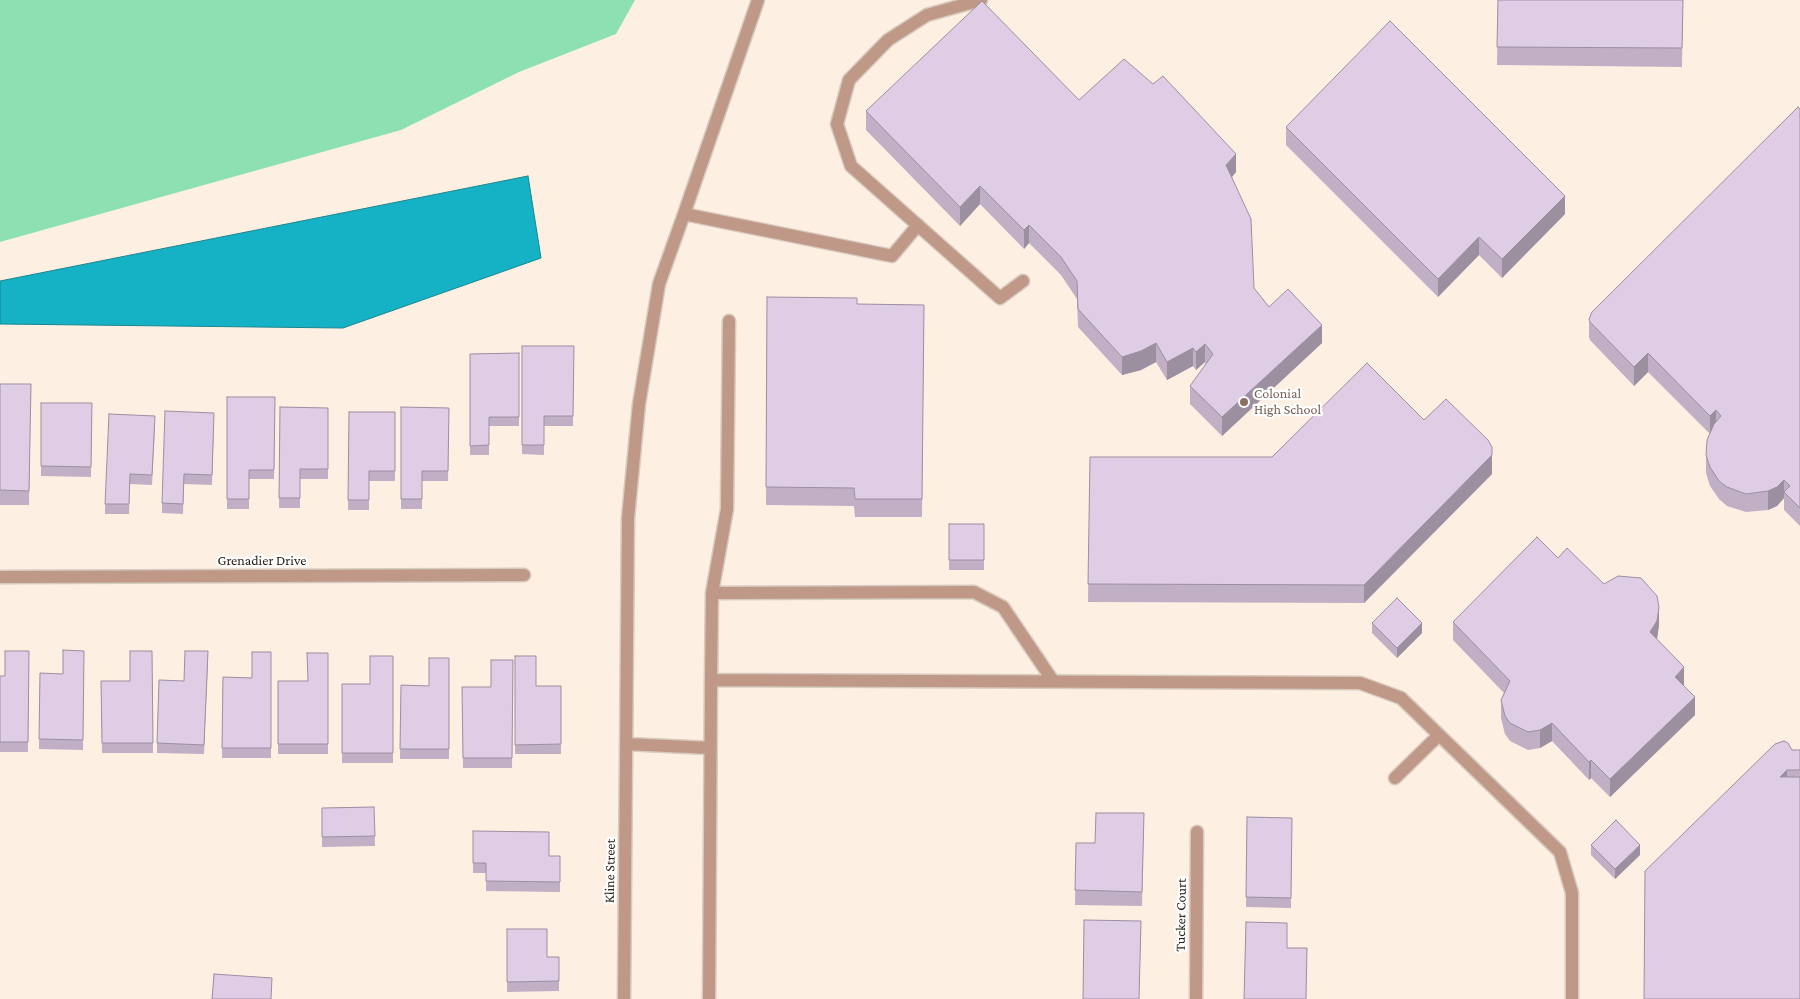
<!DOCTYPE html>
<html>
<head>
<meta charset="utf-8">
<style>
  body { margin:0 }
  canvas { display:block; background:#fdefe2 }
</style>
</head>
<body>
<canvas width="1800" height="999"></canvas>
<script>
const c = document.querySelector('canvas').getContext('2d');
c.lineJoin = 'round';
function fill(path, color) {
  c.fillStyle = color;
  c.fill(path, 'evenodd');
}
function poly(rows) {
  const path = new Path2D();
  for (const r of rows) {
    path.moveTo(r[0], r[1]);
    for (let i = 2; i < r.length; i += 2) path.lineTo(r[i], r[i + 1]);
  }
  return path;
}
function strokePath(path, color, width, dash) {
  c.strokeStyle = color;
  c.lineWidth = width;
  c.lineCap = dash ? 'butt' : 'round';
  c.setLineDash(dash || []);
  c.stroke(path);
}
function write(font, color, halo, rows, align = 'center') {
  c.font = font + ' "Crimson Pro",serif';
  c.lineWidth = 4.5;
  c.setLineDash([]);
  c.textBaseline = 'middle';
  c.strokeStyle = halo;
  c.fillStyle = color;
  for (const [text, x, y, turn = 0] of rows) {
    c.save();
    c.translate(x, y);
    c.rotate((+turn || 0) * Math.PI / 180);
    c.textAlign = isNaN(turn) ? turn : align;
    if (halo) c.strokeText(text, 0, 0);
    c.fillText(text, 0, 0);
    c.restore();
  }
}
const green = poly([
  [0,0,635,0,616,34,519,72,401,130,0,242]
]);
const water = poly([
  [528,176,541,258,343,328,0,324,0,281,528,176]
]);
const minor = poly([
  [758,0,684,214,892,256,918,225],
  [981,0,927,15,888,40,849,80,837,124,851,166,1000,298,1023,281],
  [0,577,524,575],
  [712,593,974,592,1003,607,1053,681],
  [711,680,712,593,727,509,729,321],
  [626,744,710,748],
  [1395,778,1439,735],
  [624,999,628,518,639,404,659,284,684,214],
  [709,999,711,680,1360,683,1401,698,1560,852,1572,893,1572,999],
  [1196,999,1197,832]
]);
const wall = poly([
  [1498,0,1683,0,1682,67,1497,65],
  [1079,100,1236,172,1232,177,1254,288,1269,307,1322,343,1222,436,1190,404,1190,386,1206,364,1205,362,1196,370,1193,366,1167,380,1156,362,1141,370,1122,375,1078,327,1077,299,1061,275,1029,243,1024,249,980,204,960,226,866,130,866,111],
  [1800,109,1800,526,1784,510,1784,498,1777,506,1768,510,1746,512,1727,506,1719,499,1710,486,1706,473,1706,455,1710,434,1648,372,1634,386,1590,340,1589,337,1589,319],
  [1286,127,1565,214,1502,278,1479,255,1438,297,1286,145],
  [767,297,857,304,924,305,922,517,855,517,854,506,766,505],
  [522,346,574,346,573,426,544,426,544,455,522,454],
  [519,353,519,426,489,426,489,455,470,455,470,354],
  [0,384,31,384,29,505,0,505],
  [227,397,275,397,274,479,249,479,249,509,227,509],
  [41,403,92,403,91,477,41,476],
  [280,407,328,408,328,479,300,479,300,508,279,508],
  [401,407,449,408,448,481,422,481,422,509,401,509],
  [349,412,395,412,395,481,369,481,369,510,348,510],
  [1424,420,1492,474,1364,603,1088,602,1090,457,1272,457],
  [214,423,212,485,184,484,183,514,162,513,162,503],
  [155,426,152,485,130,484,129,514,105,514,105,504],
  [949,524,984,524,984,570,949,570],
  [1558,558,1604,584,1659,625,1657,639,1684,686,1695,715,1610,797,1591,778,1589,780,1552,741,1540,748,1528,750,1510,741,1505,734,1501,718,1501,700,1504,693,1453,640,1453,622],
  [1372,623,1422,633,1397,658,1372,633],
  [29,651,28,752,0,752,0,676,5,676],
  [84,651,83,750,39,749,40,673,63,674],
  [152,651,153,753,102,753,101,681,130,681],
  [271,652,271,758,222,758,223,677,252,678],
  [328,653,328,754,278,754,278,681,308,681],
  [393,656,393,763,342,763,342,684,370,684],
  [515,656,536,686,561,686,561,754,515,754],
  [449,658,449,759,400,759,401,685,429,686],
  [513,660,512,768,463,768,462,687,491,687],
  [208,661,204,754,157,753,157,743],
  [1784,741,1792,750,1800,750,1800,999],
  [374,807,375,846,322,847,322,808],
  [1144,813,1142,906,1075,905,1076,843,1095,843],
  [1247,817,1292,818,1291,908,1246,907],
  [473,831,549,856,560,856,560,892,486,891,486,873,473,873],
  [1591,845,1640,855,1615,879,1591,855],
  [507,929,547,957,559,957,559,991,507,992]
]);
const shadedWall = poly([
  [1236,154,1236,172,1226,184,1226,165],
  [980,186,980,204,960,226,960,207],
  [1565,196,1565,214,1502,278,1502,259],
  [1029,225,1029,243,1024,249,1024,230],
  [1479,237,1479,255,1438,297,1438,279],
  [1322,325,1322,343,1222,436,1222,417],
  [1156,343,1156,362,1141,370,1122,375,1122,357],
  [1205,344,1205,362,1196,370,1196,352],
  [1193,348,1193,366,1167,380,1167,362],
  [1648,353,1648,372,1634,386,1634,367],
  [1716,410,1716,429,1710,434,1710,416],
  [1492,447,1492,474,1364,603,1364,585],
  [1784,480,1784,498,1777,506,1768,510,1768,491],
  [1659,607,1659,625,1657,639,1650,632],
  [1422,623,1422,633,1397,658,1397,648],
  [1684,667,1684,686,1675,695,1675,677],
  [1695,697,1695,715,1610,797,1610,779],
  [1552,723,1552,741,1540,748,1540,730],
  [1591,760,1591,778,1589,780,1589,762],
  [1787,770,1787,788,1780,777],
  [1640,845,1640,855,1615,879,1615,869]
]);
const building = poly([
  [1498,0,1683,0,1682,48,1497,47,1498,0],
  [982,1,1079,100,1124,59,1153,84,1163,76,1236,154,1226,165,1251,219,1254,288,1269,307,1288,289,1322,325,1222,417,1190,386,1213,354,1205,344,1196,352,1193,348,1167,362,1156,343,1141,351,1122,357,1078,309,1077,281,1061,257,1029,225,1024,230,980,186,960,207,866,111,982,1],
  [1390,21,1565,196,1502,259,1479,237,1438,279,1286,127,1390,21],
  [1798,107,1800,109,1800,508,1784,492,1790,486,1784,480,1777,487,1768,491,1746,494,1727,487,1719,481,1710,467,1706,455,1707,440,1714,424,1721,416,1716,410,1710,416,1648,353,1634,367,1590,322,1589,319,1592,312,1798,107],
  [767,297,857,298,857,304,924,305,922,499,855,499,854,488,766,487,767,297],
  [522,346,574,346,573,416,544,416,544,445,522,445,522,346],
  [519,353,519,417,489,417,489,445,470,446,470,354,519,353],
  [1367,363,1424,420,1446,399,1488,440,1492,447,1492,455,1364,585,1088,584,1090,457,1272,457,1367,363],
  [0,384,31,384,29,491,0,490,0,384],
  [227,397,275,397,274,470,249,470,249,499,227,499,227,397],
  [41,403,92,403,91,467,41,466,41,403],
  [280,407,328,408,328,469,300,469,300,498,279,498,280,407],
  [401,407,449,408,448,471,422,471,422,499,401,499,401,407],
  [165,411,214,413,212,475,184,474,183,504,162,503,165,411],
  [349,412,395,412,395,471,369,471,369,500,348,500,349,412],
  [109,414,155,416,152,475,130,474,129,504,105,504,109,414],
  [949,524,984,524,984,560,949,560,949,524],
  [1537,537,1558,558,1567,548,1604,584,1618,576,1641,578,1657,596,1659,607,1657,621,1650,632,1684,667,1675,677,1695,697,1610,779,1591,760,1589,762,1552,723,1540,730,1528,732,1510,723,1505,716,1501,700,1510,681,1453,622,1537,537],
  [1397,598,1422,623,1397,648,1372,623,1397,598],
  [63,650,84,651,83,740,39,739,40,673,63,674,63,650],
  [5,651,29,651,28,742,0,742,0,676,5,676,5,651],
  [130,651,152,651,153,743,102,743,101,681,130,681,130,651],
  [185,651,208,651,204,745,157,743,159,680,184,681,185,651],
  [252,652,271,652,271,748,222,748,223,677,252,678,252,652],
  [307,653,328,653,328,744,278,744,278,681,308,681,307,653],
  [370,656,393,656,393,753,342,753,342,684,370,684,370,656],
  [515,656,536,656,536,686,561,686,561,744,515,745,515,656],
  [429,658,449,658,449,749,400,749,401,685,429,686,429,658],
  [491,660,513,660,512,758,463,758,462,687,491,687,491,660],
  [1784,741,1788,743,1792,750,1800,750,1800,770,1787,770,1780,777,1800,777,1800,999,1644,999,1645,871,1775,744,1784,741],
  [374,807,375,836,322,837,322,808,374,807],
  [1096,813,1144,813,1142,892,1075,890,1076,843,1095,843,1096,813],
  [1247,817,1292,818,1291,898,1246,897,1247,817],
  [1616,820,1640,845,1615,869,1591,845,1616,820],
  [473,831,549,832,549,856,560,856,560,882,486,881,486,863,473,863,473,831],
  [1084,920,1141,921,1139,999,1083,999,1084,920],
  [1246,922,1287,923,1287,948,1307,948,1306,999,1244,999,1246,922],
  [507,929,547,929,547,957,559,957,559,981,507,982,507,929],
  [214,974,272,978,271,999,212,999,214,974]
]);
const markers = [
  [1244,402,5,"#8d6e63"]
];
const educationNames = [
  ["Colonial",1254,394],
  ["High School",1254,410]
];
const streetNames = [
  ["Grenadier Drive",262,561],
  ["Kline Street",610,871,-89],
  ["Tucker Court",1181,915,-89]
];
fill(green, '#8de0b1');
fill(water, '#15b1c4');
strokePath(water, '#1b8691', 1);
strokePath(minor, '#d7cabe', 15);
strokePath(minor, '#bf9888', 12);
fill(wall, '#c0afc5');
fill(shadedWall, '#9c8fa0');
fill(building, '#dfcce5');
strokePath(building, '#9c8fa0', 1);
for (const [x, y, r, color] of markers) {
  const dot = new Path2D();
  dot.arc(x, y, r, 0, 2 * Math.PI);
  c.fillStyle = color;
  c.fill(dot);
  strokePath(dot, '#fff', 2);
}
write('14px', '#785e54', '#fff', educationNames, 'left');
write('14px', '#2a221a', '#fff', streetNames);
</script>
</body>
</html>
